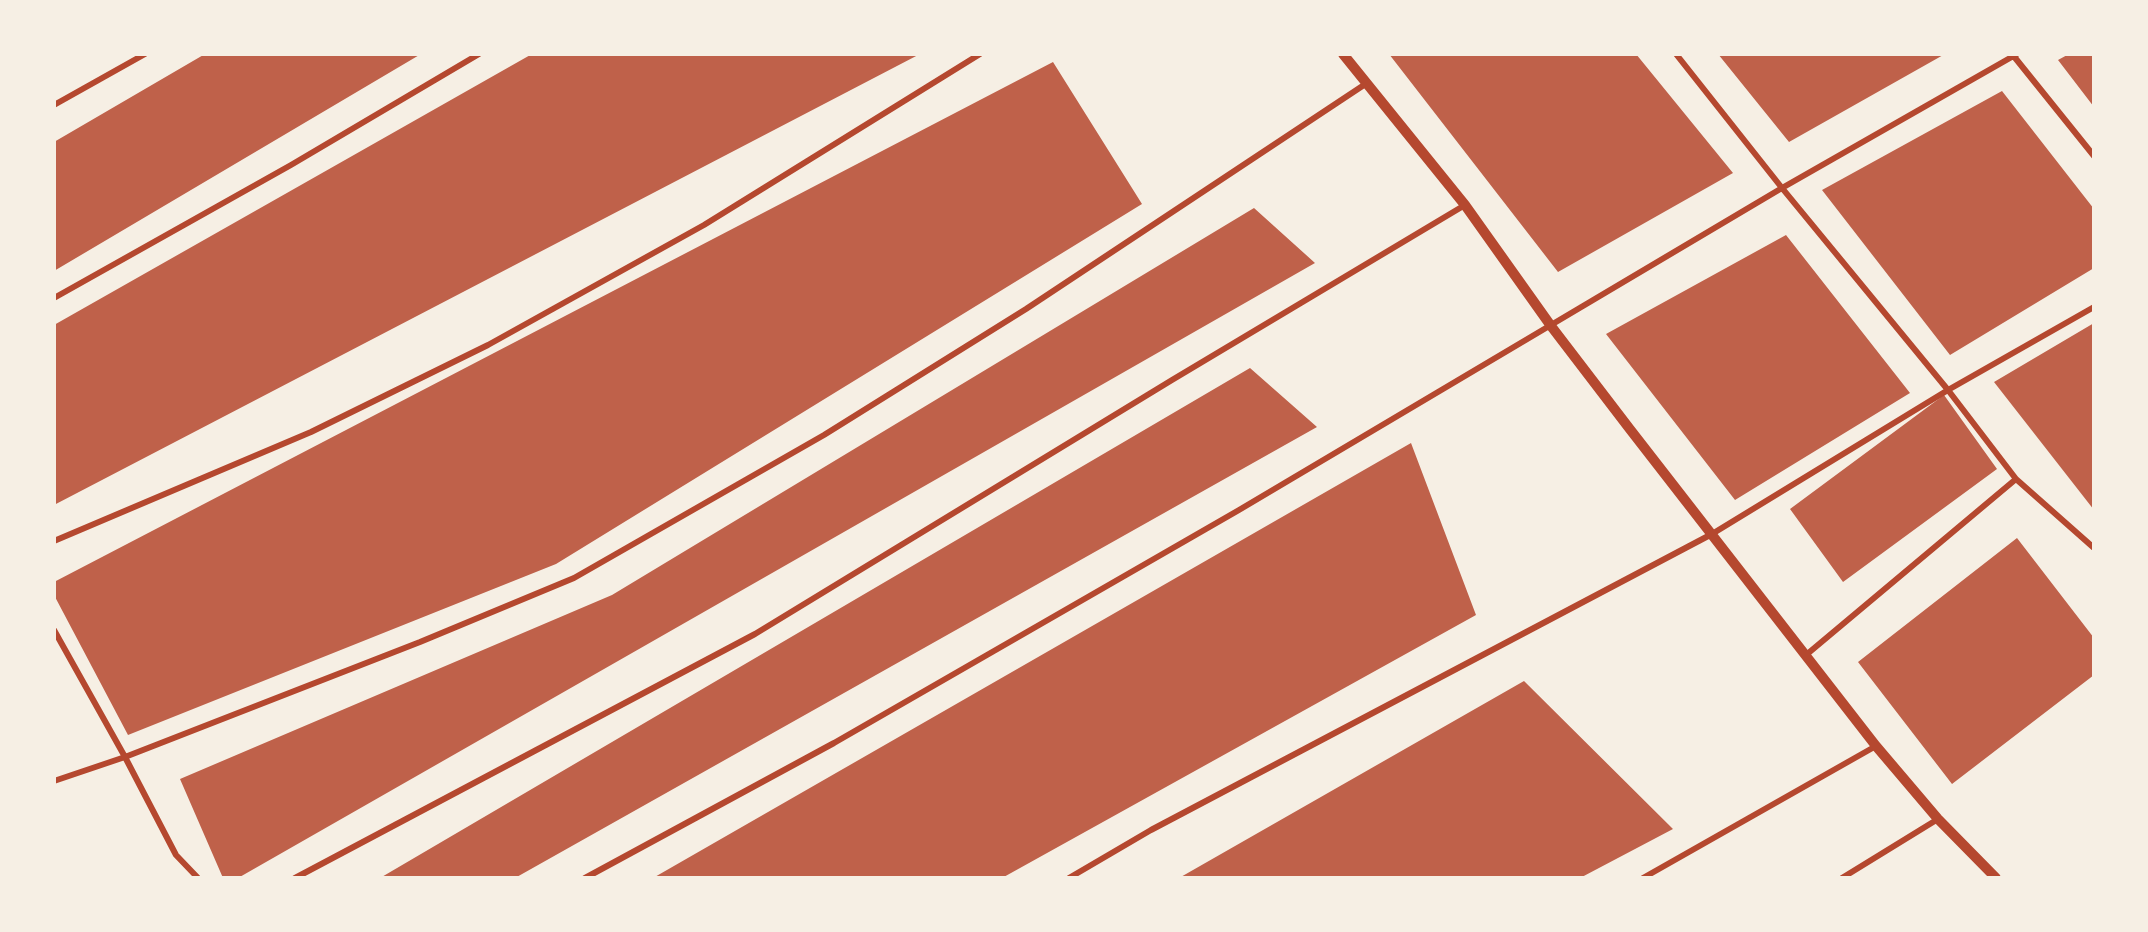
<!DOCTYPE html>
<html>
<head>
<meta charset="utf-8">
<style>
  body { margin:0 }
  #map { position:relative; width:2148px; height:932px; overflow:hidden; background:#f6efe4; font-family:Bitter,serif }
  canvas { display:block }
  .frame { position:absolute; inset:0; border:56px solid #f6efe4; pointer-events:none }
</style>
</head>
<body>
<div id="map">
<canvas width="2148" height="932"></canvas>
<div class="frame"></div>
</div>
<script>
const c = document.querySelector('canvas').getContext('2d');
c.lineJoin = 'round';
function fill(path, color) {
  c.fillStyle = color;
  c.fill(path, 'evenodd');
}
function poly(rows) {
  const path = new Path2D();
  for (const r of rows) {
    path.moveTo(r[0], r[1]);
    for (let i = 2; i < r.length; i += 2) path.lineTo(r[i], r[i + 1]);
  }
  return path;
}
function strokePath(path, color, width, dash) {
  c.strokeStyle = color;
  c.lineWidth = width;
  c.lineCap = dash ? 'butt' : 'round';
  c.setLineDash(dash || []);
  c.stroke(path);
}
const building = poly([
  [205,54,421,54,54,271,54,142],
  [532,54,920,54,54,505,54,325],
  [1389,54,1636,54,1733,173,1558,272],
  [1718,54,1945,54,1789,142],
  [2069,54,2094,54,2094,107,2058,60],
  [1053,62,1142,204,556,564,128,735,54,595,54,582],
  [2002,91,2094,209,2094,268,1950,355,1822,190],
  [1254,208,1315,263,238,878,223,878,180,779,612,595],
  [1786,235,1910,393,1735,500,1606,334],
  [2094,323,2094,510,1994,382],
  [1250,368,1317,427,515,878,380,878],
  [1944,395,1997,469,1843,582,1790,509],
  [1411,443,1476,615,1002,878,653,878],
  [2017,538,2094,638,2094,675,1952,784,1858,662],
  [1524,681,1673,829,1580,878,1179,878]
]);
const minor = poly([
  [1676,54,1782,188,1948,390,2016,479,2094,548],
  [2012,54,2094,156],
  [54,105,145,54],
  [54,298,291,165,479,54],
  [54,541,311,432,488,345,704,225,980,54],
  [54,630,125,757,176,855,198,878],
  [1806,655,2016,479],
  [54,781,125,757,420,642,574,578,824,435,1026,309,1367,83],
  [295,878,755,634,1172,380,1465,205],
  [585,878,834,743,1239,510,1782,188,2017,54],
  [1069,878,1151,830,1712,534,1948,390,2094,307],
  [1643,878,1876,746],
  [1842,878,1938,819]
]);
const tertiary = poly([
  [1343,54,1465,205,1551,326,1629,428,1876,746,1938,819,1996,878]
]);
fill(building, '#bf614a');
strokePath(minor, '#b5482f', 6);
strokePath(tertiary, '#b5482f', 10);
</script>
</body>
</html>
